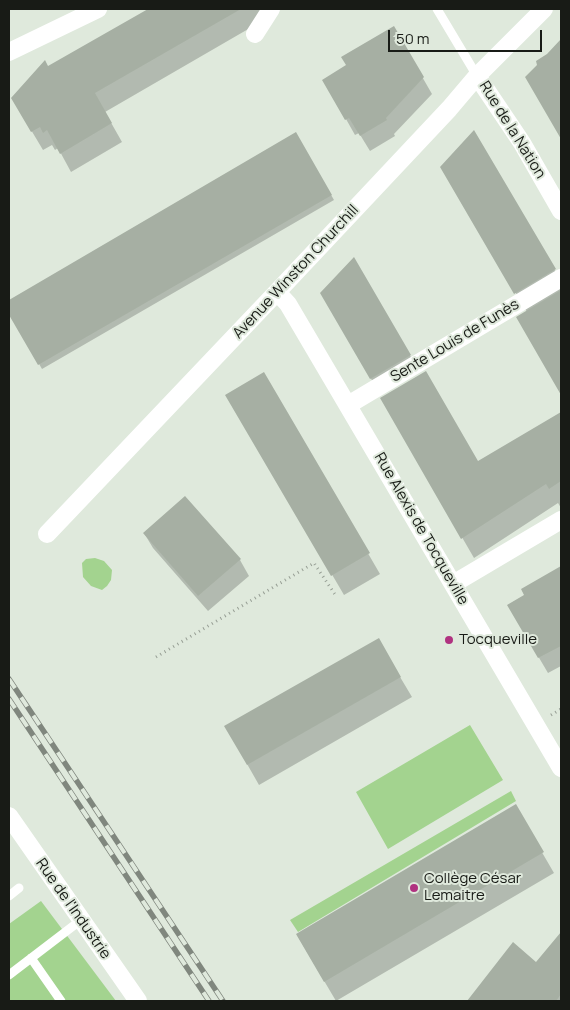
<!DOCTYPE html>
<html>
<head>
<meta charset="utf-8">
<style>
  body { margin:0 }
  #map { position:relative; width:570px; height:1010px; overflow:hidden; background:#dfe9dc; font-family:Manrope,sans-serif }
  canvas { display:block }
  .frame { position:absolute; inset:0; border:10px solid #181b16; pointer-events:none }
  .scale { position:absolute; left:388px; top:30px; width:154px; height:22px; box-sizing:border-box; border:2px solid #181b16; border-top:0; padding-left:6px; font-size:15px; line-height:18px; white-space:nowrap; color:#181b16; -webkit-text-stroke:4px #dfe9dc; paint-order:stroke }
</style>
</head>
<body>
<div id="map">
<canvas width="570" height="1010"></canvas>
<div class="frame"></div>
<div class="scale">50 m</div>
</div>
<script>
const c = document.querySelector('canvas').getContext('2d');
c.lineJoin = 'round';
function fill(path, color) {
  c.fillStyle = color;
  c.fill(path, 'evenodd');
}
function poly(rows) {
  const path = new Path2D();
  for (const r of rows) {
    path.moveTo(r[0], r[1]);
    for (let i = 2; i < r.length; i += 2) path.lineTo(r[i], r[i + 1]);
  }
  return path;
}
function strokePath(path, color, width, dash) {
  c.strokeStyle = color;
  c.lineWidth = width;
  c.lineCap = dash ? 'butt' : 'round';
  c.setLineDash(dash || []);
  c.stroke(path);
}
function write(font, color, halo, rows, align = 'center') {
  c.font = font + ' Manrope,sans-serif';
  c.lineWidth = 4;
  c.setLineDash([]);
  c.textBaseline = 'middle';
  c.strokeStyle = halo;
  c.fillStyle = color;
  for (const [text, x, y, turn = 0] of rows) {
    c.save();
    c.translate(x, y);
    c.rotate((+turn || 0) * Math.PI / 180);
    c.textAlign = isNaN(turn) ? turn : align;
    if (halo) c.strokeText(text, 0, 0);
    c.fillText(text, 0, 0);
    c.restore();
  }
}
const green = poly([
  [95,558,104,561,112,570,111,580,107,586,102,590,91,586,83,577,82,563,86,559],
  [470,725,503,780,388,849,356,792],
  [511,791,516,801,298,932,290,920],
  [41,901,116,1001,9,1001,9,924]
]);
const shadow = poly([
  [150,9,264,9,269,17,105,112,122,142,71,172,58,148,55,150,52,145,43,150,12,98,48,67],
  [394,28,432,94,394,134,395,136,370,151,359,133,355,135,324,80,348,66],
  [559,43,561,46,561,136,527,77],
  [474,132,561,281,561,392,518,318,527,312,442,167],
  [296,134,334,200,42,369,9,312,9,302],
  [354,259,419,371,380,394,321,293],
  [264,374,380,574,344,595,227,395],
  [382,399,478,463,561,414,561,508,558,503,474,558],
  [144,533,240,560,249,576,208,611,153,548],
  [561,567,561,666,548,673,508,605,525,595,522,590],
  [378,640,412,697,259,785,226,727],
  [515,806,554,873,336,1001,297,935],
  [561,934,561,1001,469,1001,513,944,536,964]
]);
const building = poly([
  [148,9,241,9,95,93,112,123,60,154,47,130,43,133,40,127,31,132,11,98,45,60,48,66],
  [394,26,424,77,386,118,387,120,360,136,349,118,345,120,322,80,346,65,341,57],
  [561,39,561,139,525,77,537,65,536,61,547,54],
  [474,130,556,269,514,294,440,167],
  [296,132,332,195,38,365,9,315,9,300],
  [354,257,411,355,370,379,320,293],
  [561,290,561,395,516,317],
  [426,371,478,461,561,412,561,481,549,489,546,484,461,539,380,398],
  [264,372,370,553,331,576,225,395],
  [185,496,241,559,198,596,143,533],
  [561,566,561,646,538,658,507,605,524,595,521,589],
  [379,638,401,677,247,765,224,726],
  [516,804,544,852,324,982,296,934],
  [561,932,561,994,556,1001,467,1001,513,942,536,962]
]);
const path = poly([
  [156,657,314,563,336,596],
  [551,715,561,709]
]);
const service = poly([
  [437,9,477,76],
  [9,896,19,888],
  [31,958,61,1001],
  [9,975,81,920]
]);
const minor = poly([
  [255,34,271,9],
  [9,52,98,9],
  [477,76,522,143,561,211],
  [277,292,288,304,561,768],
  [348,405,561,278],
  [47,534,277,292,449,109,477,76,544,9],
  [453,584,561,520],
  [9,816,138,1001]
]);
const rail = poly([
  [9,679,223,1001],
  [9,699,209,1001]
]);
const markers = [
  [449,640,5,"#b03280"],
  [414,888,5,"#b03280"]
];
const streetNames = [
  ["Rue de la Nation",512,130,58],
  ["Avenue Winston Churchill",296,272,-47],
  ["Sente Louis de Funès",455,341,-31],
  ["Rue Alexis de Tocqueville",421,529,60],
  ["Rue de l'Industrie",73,909,55]
];
const poiNames = [
  ["Tocqueville",459,640],
  ["Collège César",424,879],
  ["Lemaitre",424,896]
];
fill(green, '#a3d38f');
fill(shadow, '#0003');
fill(building, '#a6afa3');
strokePath(path, '#969e94', 3, [1, 4]);
strokePath(service, '#fff', 9);
strokePath(minor, '#fff', 18);
strokePath(rail, '#80877e', 5.5);
strokePath(rail, '#dfe9dc', 4, [11]);
for (const [x, y, r, color] of markers) {
  const dot = new Path2D();
  dot.arc(x, y, r, 0, 2 * Math.PI);
  c.fillStyle = color;
  c.fill(dot);
  strokePath(dot, '#dfe9dc', 2);
}
write('15px', '#181b16', '#dfe9dc', streetNames);
write('15px', '#181b16', '#dfe9dc', poiNames, 'left');
</script>
</body>
</html>
